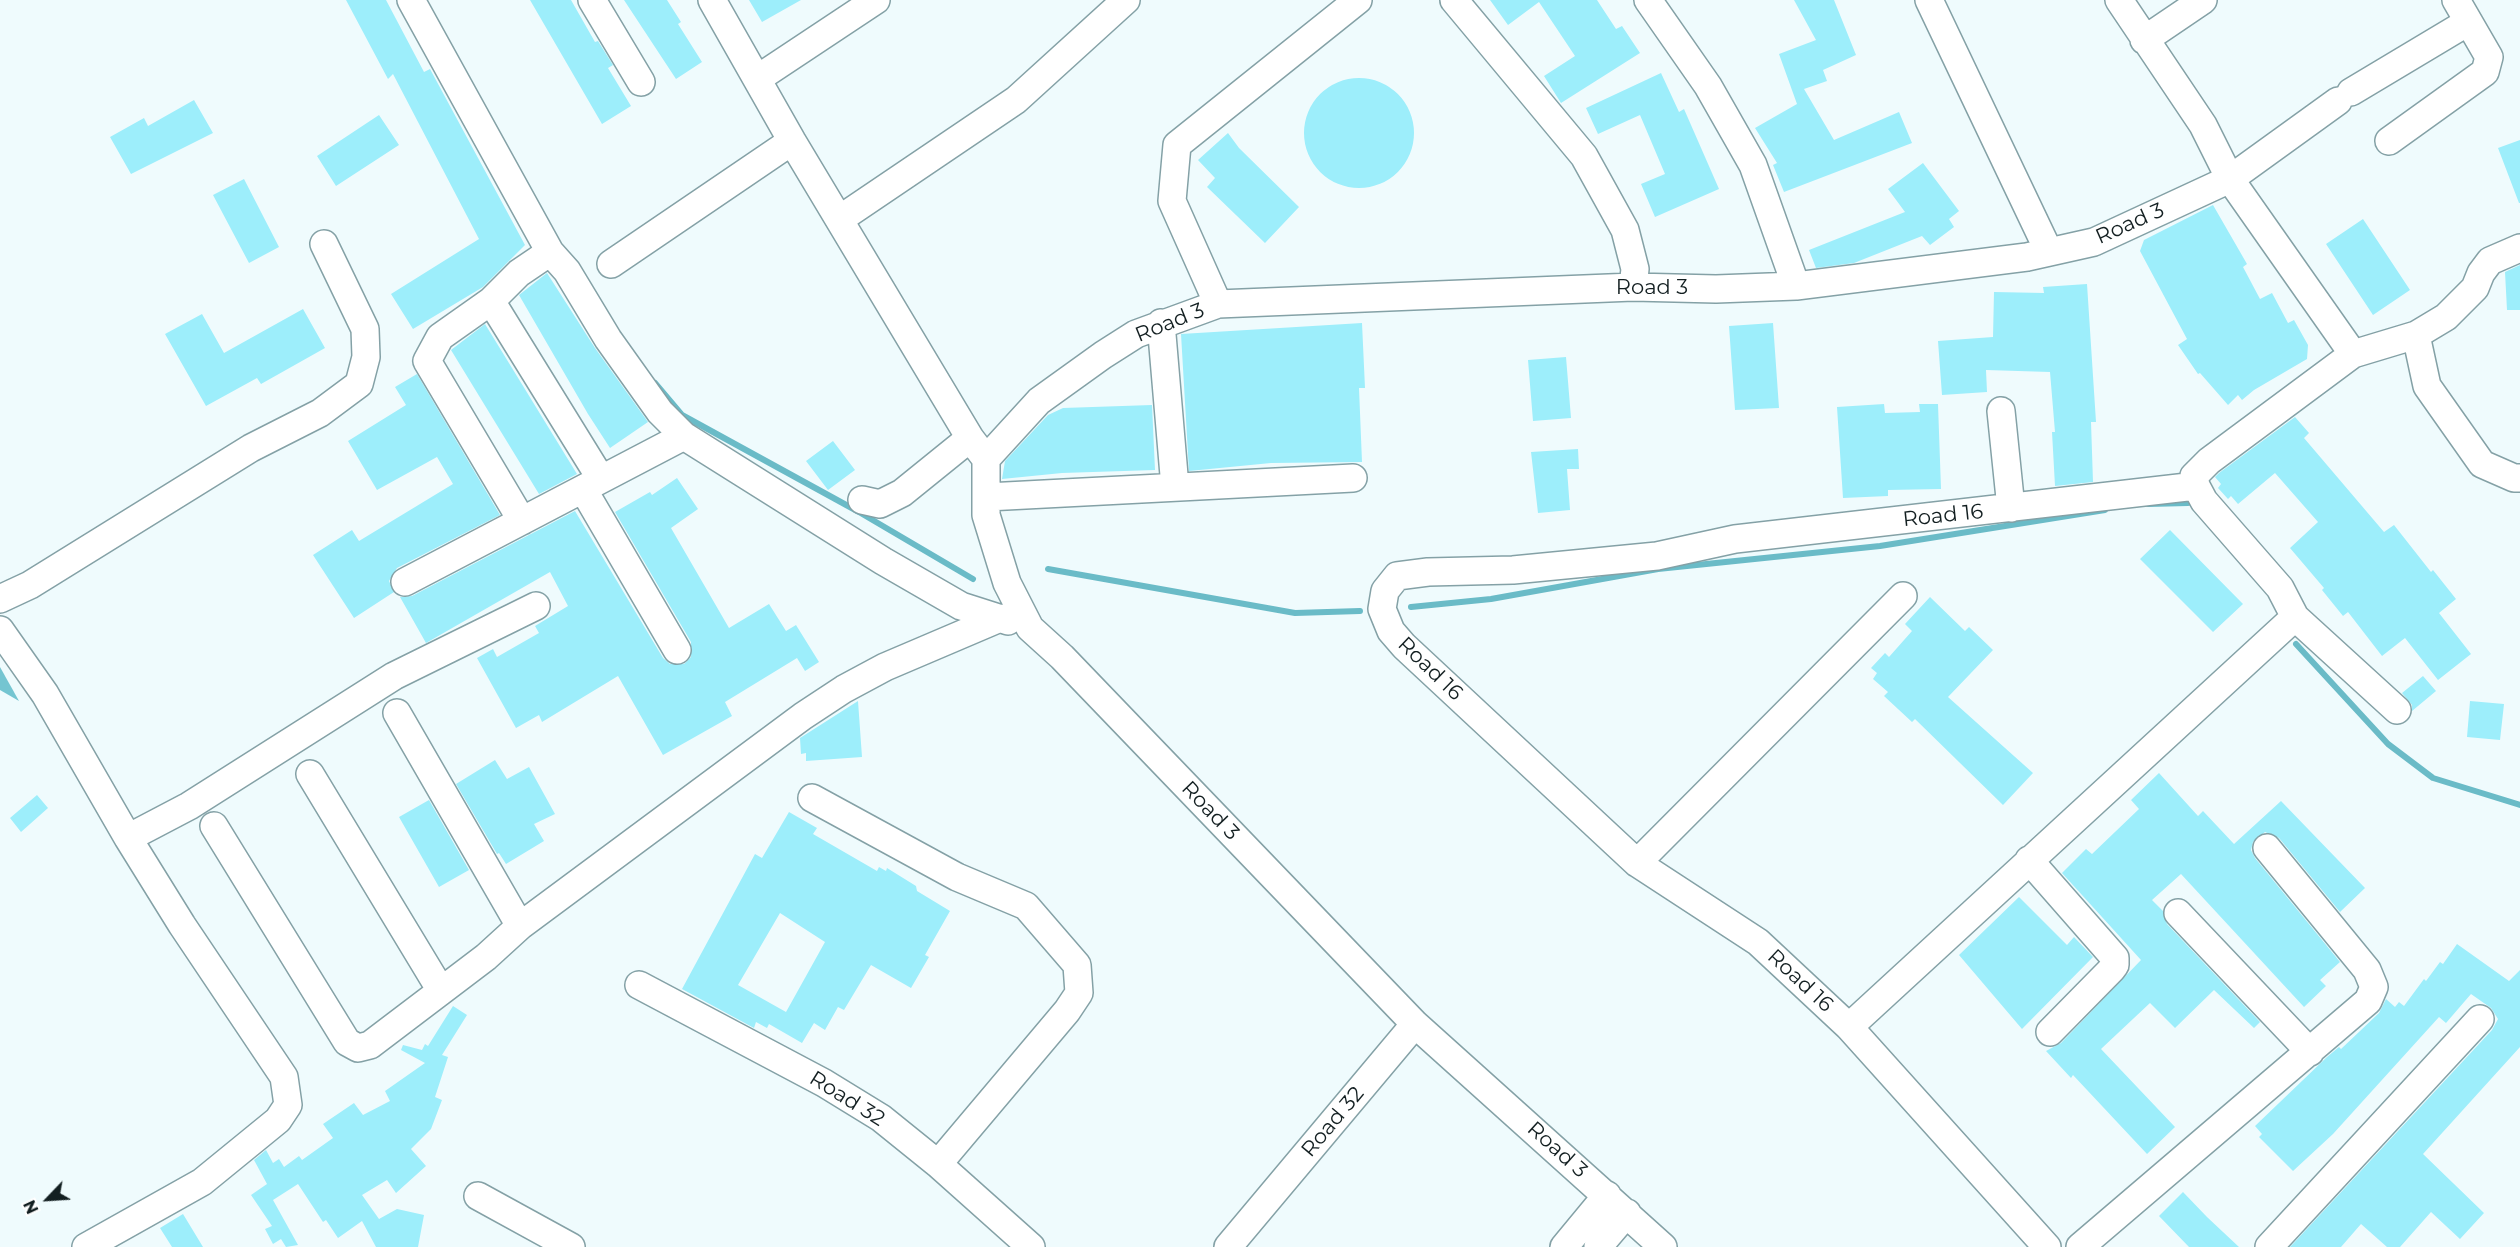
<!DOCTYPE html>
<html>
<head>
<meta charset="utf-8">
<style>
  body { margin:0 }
  #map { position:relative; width:2520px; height:1247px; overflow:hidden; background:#effbfd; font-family:Montserrat,sans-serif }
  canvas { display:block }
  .north { position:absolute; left:18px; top:1169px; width:60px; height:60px; -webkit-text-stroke:4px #fff; paint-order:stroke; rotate:245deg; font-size:16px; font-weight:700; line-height:24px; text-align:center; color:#131f21 }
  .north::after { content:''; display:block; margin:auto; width:21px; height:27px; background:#131f21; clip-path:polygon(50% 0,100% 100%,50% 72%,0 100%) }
</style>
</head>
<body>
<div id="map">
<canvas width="2520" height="1247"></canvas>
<div class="north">N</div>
</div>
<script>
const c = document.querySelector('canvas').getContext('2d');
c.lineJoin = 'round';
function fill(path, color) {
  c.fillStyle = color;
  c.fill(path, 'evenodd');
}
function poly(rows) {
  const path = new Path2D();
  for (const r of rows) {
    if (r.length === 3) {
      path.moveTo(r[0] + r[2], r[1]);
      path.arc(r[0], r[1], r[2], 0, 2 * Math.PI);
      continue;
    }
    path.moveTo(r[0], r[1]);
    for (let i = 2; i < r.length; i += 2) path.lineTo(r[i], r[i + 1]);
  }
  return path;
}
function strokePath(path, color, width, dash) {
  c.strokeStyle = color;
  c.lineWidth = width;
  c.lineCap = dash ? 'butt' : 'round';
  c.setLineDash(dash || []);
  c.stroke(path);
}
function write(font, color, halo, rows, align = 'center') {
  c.font = font + ' Montserrat,sans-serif';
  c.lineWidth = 5;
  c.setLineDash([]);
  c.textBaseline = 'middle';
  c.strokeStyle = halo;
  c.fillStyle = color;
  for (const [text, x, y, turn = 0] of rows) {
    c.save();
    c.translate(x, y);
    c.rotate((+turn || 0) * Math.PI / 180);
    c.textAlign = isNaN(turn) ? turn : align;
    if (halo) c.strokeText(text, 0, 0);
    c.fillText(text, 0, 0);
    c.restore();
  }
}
const forest = poly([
  [0,667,19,701,0,690]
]);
const stream = poly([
  [655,383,682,415,859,512,973,579],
  [2148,504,2188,503],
  [1048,569,1295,613,1360,611],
  [1411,607,1491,599,1658,569,1880,546,2105,510],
  [2296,644,2388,744,2433,778,2520,805]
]);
const building = poly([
  [346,0,386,0,424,72,430,69,525,245,483,287,413,329,391,294,479,239,393,74,388,79],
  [530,0,571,0,595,42,598,41,613,65,608,68,631,106,602,124],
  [624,0,667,0,681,22,678,24,702,62,676,79],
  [749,0,801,0,762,22],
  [1490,0,1597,0,1616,29,1622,26,1640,53,1561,103,1544,76,1575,56,1539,2,1508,25],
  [1794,0,1834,0,1856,55,1823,70,1827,81,1804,89,1834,140,1899,112,1912,143,1784,192,1773,165,1777,163,1755,128,1797,104,1779,54,1816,40],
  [1661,73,1679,112,1684,109,1719,189,1655,217,1641,184,1665,174,1640,115,1598,134,1586,108],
  [1359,133,55],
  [194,100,213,133,131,174,110,137,144,118,148,126],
  [379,115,399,145,336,186,317,156],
  [1228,133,1239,148,1299,207,1265,243,1207,187,1215,178,1198,160],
  [2520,140,2520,203,2519,203,2498,148],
  [1923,163,1959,211,1949,219,1954,227,1930,245,1922,236,1854,263,1816,268,1809,250,1905,212,1888,189],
  [244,179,279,247,249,263,213,195],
  [2213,205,2247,264,2243,267,2260,299,2272,293,2288,323,2294,320,2308,345,2307,359,2254,390,2242,400,2238,395,2228,405,2200,373,2198,374,2178,345,2187,339,2140,251,2144,240],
  [2363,219,2410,290,2373,315,2326,244],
  [2520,265,2520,310,2507,310,2505,272],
  [547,273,595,348,648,422,610,448,588,414,519,295],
  [2087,284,2096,422,2091,422,2093,482,2055,486,2052,432,2055,432,2050,372,1986,370,1987,392,1942,395,1938,341,1993,337,1994,292,2044,293,2043,287],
  [303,309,325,348,261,384,257,378,206,406,165,334,202,314,224,353],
  [1362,323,1365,388,1359,388,1362,462,1271,463,1189,471,1181,334],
  [1773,323,1779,408,1735,410,1729,326],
  [485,324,577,474,539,494,451,350],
  [1566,357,1571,418,1533,421,1528,360],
  [417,374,500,515,397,568,389,581,394,592,354,618,313,555,352,530,359,541,453,484,437,457,377,490,348,441,406,405,395,387],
  [1884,404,1885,413,1920,412,1919,404,1938,404,1941,489,1888,490,1888,496,1843,498,1837,407],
  [1152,405,1155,470,1062,473,1002,479,1005,461,1048,415,1063,408],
  [2295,417,2309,433,2304,438,2384,532,2394,525,2431,572,2433,570,2456,599,2439,613,2471,654,2438,680,2405,638,2382,656,2348,612,2343,616,2322,590,2324,588,2290,548,2318,522,2275,473,2238,504,2231,496,2228,499,2218,488,2221,484,2215,477,2219,473],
  [833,441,855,470,828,490,806,461],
  [1578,449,1579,469,1567,469,1570,510,1538,513,1531,452],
  [677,478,698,509,671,528,729,628,769,604,786,631,796,625,819,662,805,671,797,658,725,702,732,716,663,755,618,676,542,722,539,715,516,728,477,658,493,649,497,657,539,633,535,626,568,606,550,572,426,643,400,597,412,596,575,511,663,658,670,664,684,664,691,657,691,642,615,512,650,492,652,495],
  [2170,530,2243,604,2213,632,2140,559],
  [1930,597,1965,631,1969,627,1993,650,1948,697,2033,773,2003,805,1915,719,1912,722,1884,696,1888,692,1873,679,1877,673,1871,668,1885,653,1889,657,1912,631,1905,624],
  [2423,676,2436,691,2412,711,2412,705,2402,693],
  [858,701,862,757,806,761,806,753,801,754,800,738],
  [2470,701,2504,704,2500,740,2467,737],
  [495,760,507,779,529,767,555,814,534,824,544,841,506,864,499,853,497,854,456,784],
  [2159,773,2198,816,2203,811,2234,844,2281,801,2365,888,2340,912,2279,838,2265,832,2253,842,2251,850,2255,858,2340,962,2320,980,2326,986,2304,1007,2181,874,2152,900,2163,911,2167,924,2260,1022,2254,1028,2214,990,2175,1028,2150,1003,2101,1049,2175,1127,2147,1154,2073,1075,2071,1078,2046,1051,2061,1043,2141,960,2062,873,2086,849,2092,854,2139,809,2131,800],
  [37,795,48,808,21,832,10,818],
  [429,800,469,870,439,887,399,817],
  [789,812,817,828,813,834,877,871,879,867,886,871,887,868,916,886,917,891,950,911,925,955,929,957,911,988,871,965,844,1010,838,1007,825,1030,814,1023,802,1043,769,1024,767,1028,756,1022,754,1028,682,989,755,854,762,858],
  [780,913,825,942,786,1012,738,985],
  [2019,897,2067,945,2074,937,2093,957,2022,1029,1959,955],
  [2457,944,2509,981,2520,970,2520,1047,2423,1154,2484,1213,2460,1239,2431,1212,2400,1247,2387,1247,2361,1224,2341,1247,2290,1247,2492,1030,2498,1019,2491,1008,2471,994,2446,1023,2439,1017,2333,1134,2293,1171,2259,1137,2262,1134,2255,1126,2327,1057,2339,1047,2341,1049,2379,1013,2386,999,2395,1007,2399,1002,2404,1006,2424,979,2426,981,2440,962,2443,964],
  [453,1006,467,1015,442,1055,448,1057,435,1097,442,1100,431,1129,411,1149,426,1166,396,1193,387,1180,362,1195,379,1219,397,1209,424,1215,418,1247,376,1247,362,1221,338,1238,326,1220,323,1222,298,1184,273,1200,298,1245,286,1247,281,1239,273,1244,265,1229,272,1226,251,1195,267,1184,254,1160,266,1150,273,1163,279,1159,284,1167,299,1156,302,1160,333,1138,323,1124,354,1103,363,1115,390,1101,385,1091,425,1063,401,1050,403,1045,422,1050,425,1044,428,1046],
  [2183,1192,2207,1217,2239,1247,2189,1247,2159,1216],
  [183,1214,203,1247,172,1247,160,1228]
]);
const minor = poly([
  [411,0,550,252],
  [592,0,641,82],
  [712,0,792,141,970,438,986,459],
  [1454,0,1584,156,1625,230,1635,269,1633,287],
  [1648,0,1708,86,1753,165,1796,286],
  [1929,0,2049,252],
  [2119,0,2203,125,2230,179,2338,101],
  [2144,40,2203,0],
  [757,79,876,0],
  [2351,92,2468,22],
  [2389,141,2485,72,2489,57,2456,0],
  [840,219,1016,100,1126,0],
  [611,264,792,141],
  [491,301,601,479],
  [1218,304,1172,201,1177,145,1358,0],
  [1161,323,1175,487],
  [2416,335,2427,386,2482,464,2514,478,2520,478],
  [2001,411,2011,508],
  [583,489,677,650],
  [987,497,1353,478],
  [862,500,880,504,902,493,970,438],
  [522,521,427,361,440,337,491,301,519,273,550,252,567,271,608,339,660,412,684,436,883,561,961,606,1008,621],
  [405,582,684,436],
  [0,599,30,585,251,448,320,413,359,384,366,357,365,329,324,244],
  [2295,617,2397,710],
  [0,630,45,694,128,838,182,925,284,1077,288,1105,278,1120,202,1182,86,1247],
  [397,713,520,926],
  [310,774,440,989],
  [812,798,957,877,1026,906,1077,965,1079,993,1067,1011,938,1164],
  [214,826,347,1042,358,1048,370,1045,486,957,520,926,803,716,844,689,885,667,1000,618],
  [128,838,189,806,394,676,536,606],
  [2029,860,2115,958,2115,965,2112,969,2050,1032],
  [1637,863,1903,596],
  [2178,913,2310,1052],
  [639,985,824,1083,881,1118,938,1164,1031,1247],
  [1849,1027,2295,617,2280,588,2204,501,2196,486,2194,476,2209,461,2353,354,2416,335,2446,317,2475,288,2481,273,2490,261,2520,248],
  [478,1196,571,1247],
  [1228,1247,1415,1024],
  [1564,1247,1607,1195],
  [1598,1247,1627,1213],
  [1663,1247,1415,1024,1062,657,1030,628,1007,583,986,515,986,459,1039,401,1103,355,1136,334,1218,304,1633,287,1716,289,1796,286,2027,257,2094,242,2230,179,2353,354],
  [2047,1247,1849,1027,1758,942,1637,863,1404,646,1391,631,1382,609,1385,591,1397,576,1428,572,1513,570,1657,556,1735,539,2196,486],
  [2080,1247,2368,1001,2374,987,2367,970,2267,848],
  [2269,1247,2480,1019]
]);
const streetNames = [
  ["Road 3",2130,224,-24],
  ["Road 3",1652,288],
  ["Road 3",1170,323,-22],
  ["Road 16",1943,516,-6],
  ["Road 16",1430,669,44],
  ["Road 3",1210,811,46],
  ["Road 16",1800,981,43],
  ["Road 32",847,1099,32],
  ["Road 32",1333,1122,-50],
  ["Road 3",1557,1150,42]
];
fill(forest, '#74c5d1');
strokePath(stream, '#6abbc7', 6);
fill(building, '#9deefb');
strokePath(minor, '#84a1a6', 30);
strokePath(minor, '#fff', 27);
write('21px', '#131f21', '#fff', streetNames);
</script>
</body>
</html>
